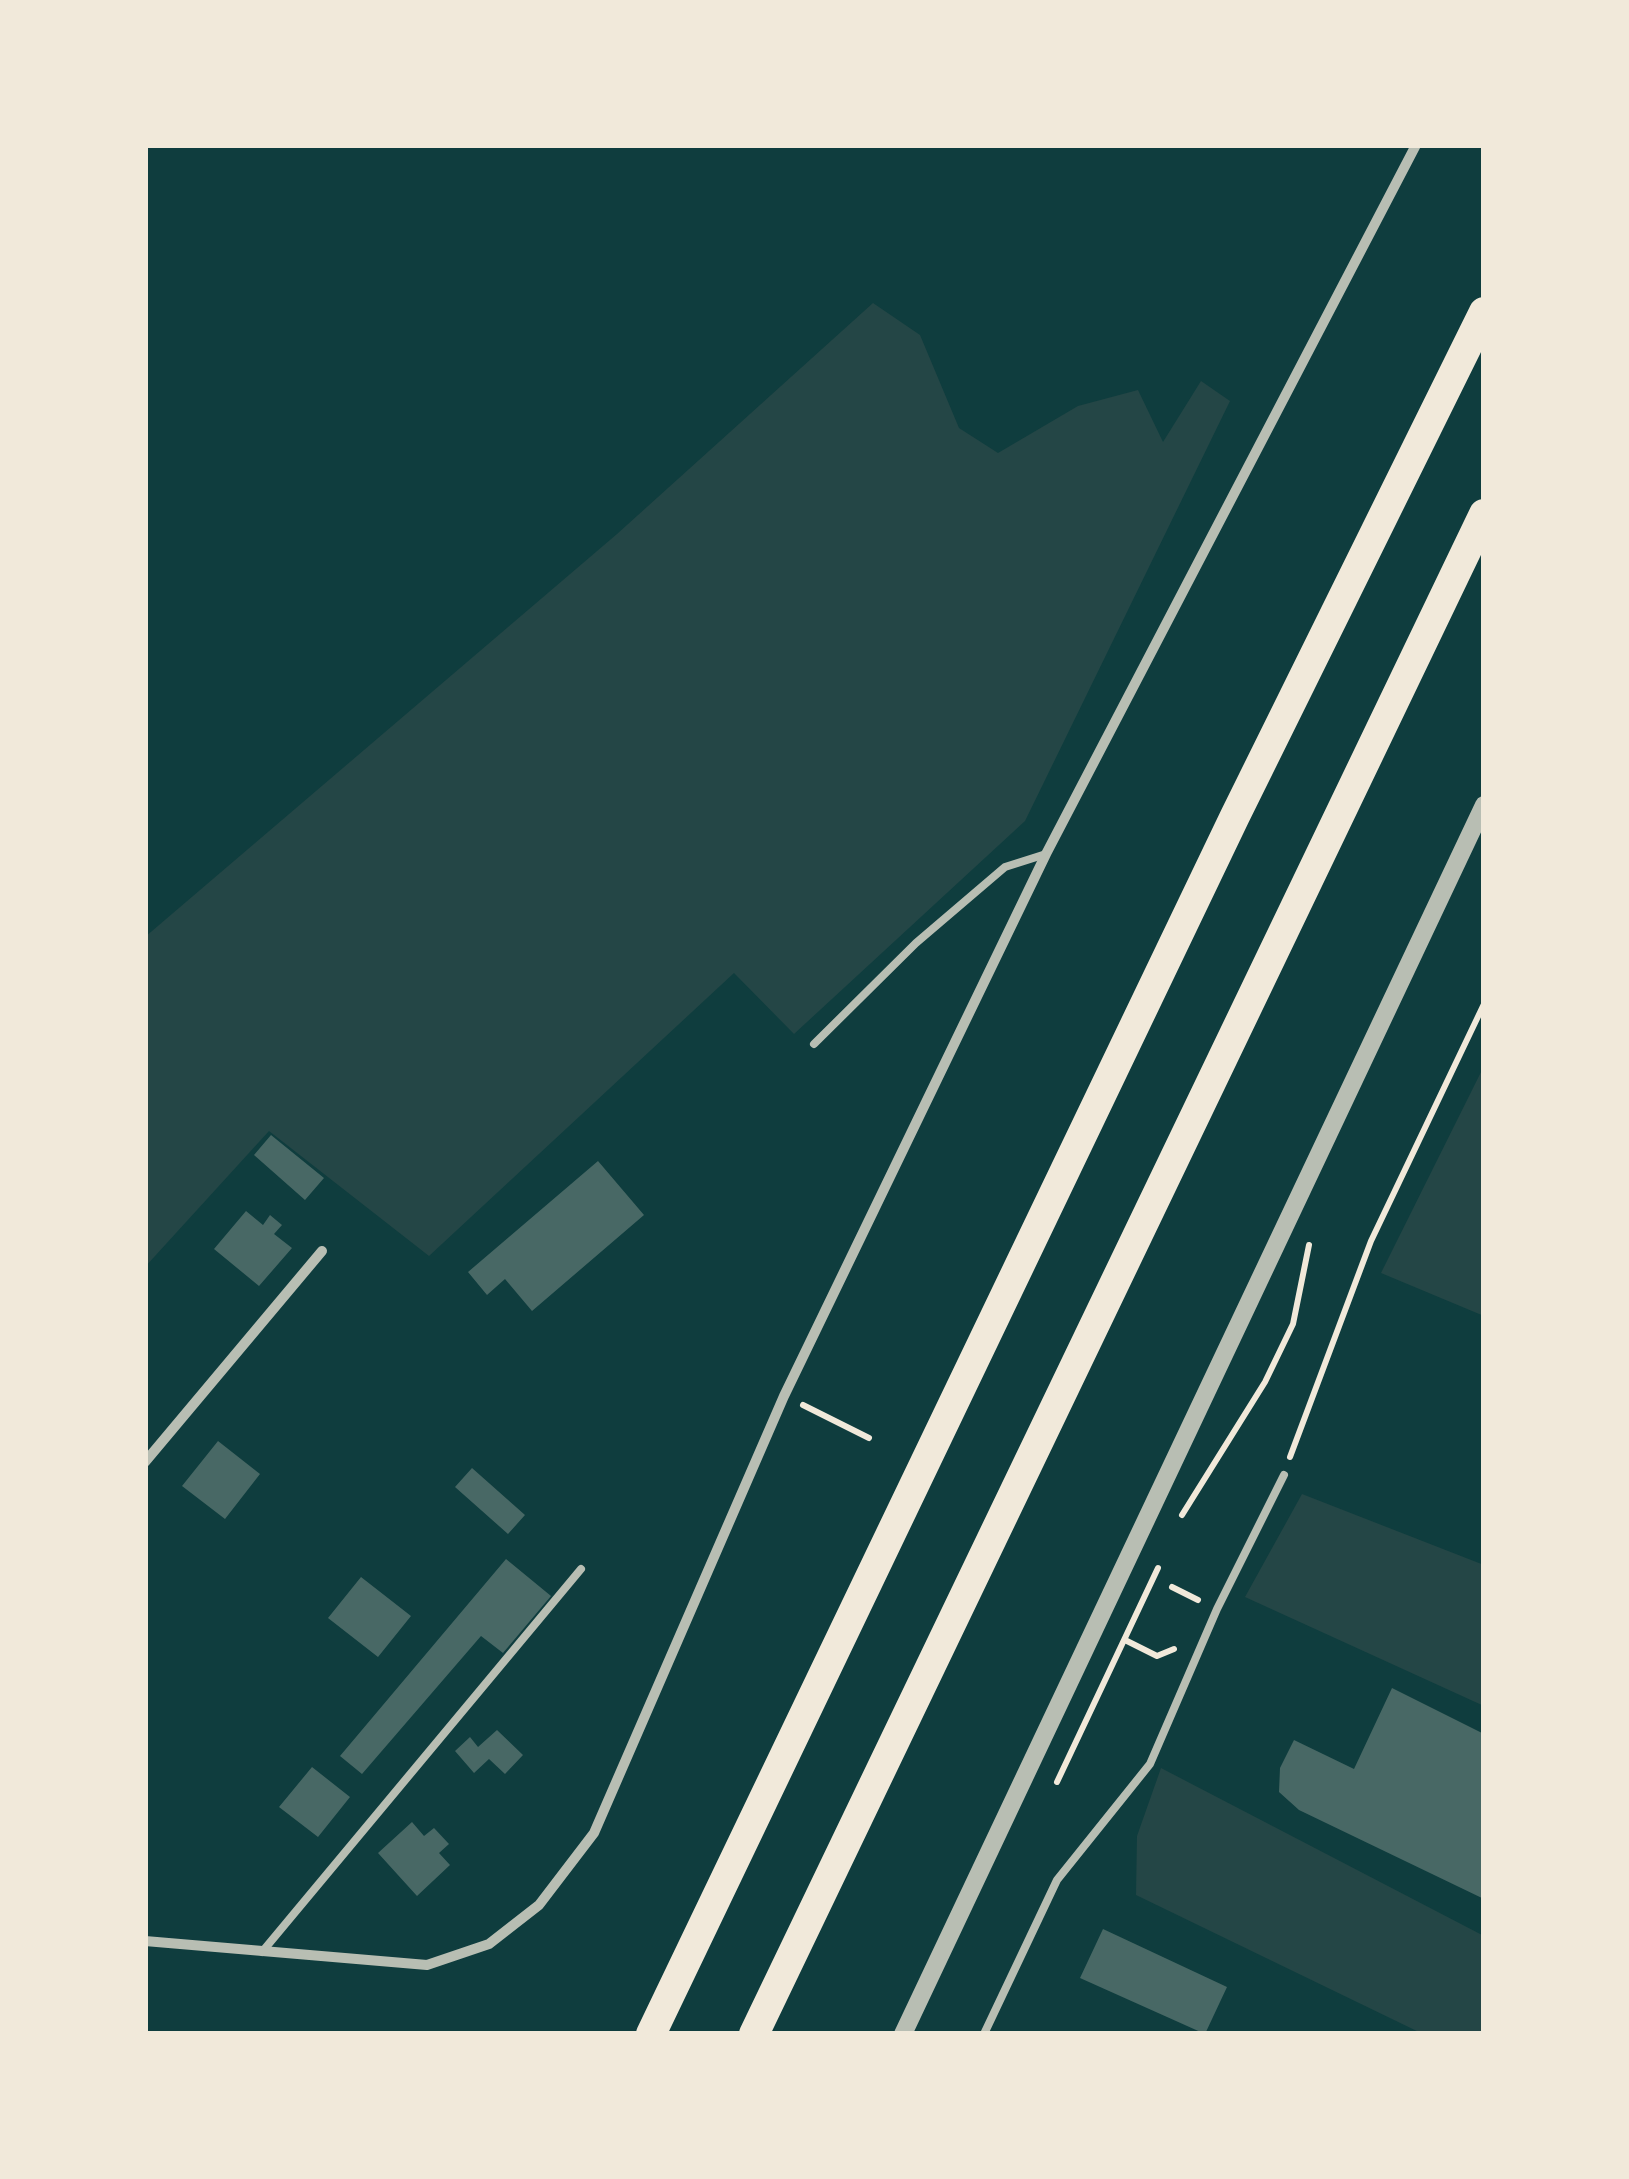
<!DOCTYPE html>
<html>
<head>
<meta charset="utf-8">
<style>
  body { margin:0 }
  #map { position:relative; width:1629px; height:2179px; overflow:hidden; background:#0f3d3e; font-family:"Crimson Pro",serif }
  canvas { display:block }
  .frame { position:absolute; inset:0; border:148px solid #f1e9da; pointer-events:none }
</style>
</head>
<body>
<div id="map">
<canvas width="1629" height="2179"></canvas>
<div class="frame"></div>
</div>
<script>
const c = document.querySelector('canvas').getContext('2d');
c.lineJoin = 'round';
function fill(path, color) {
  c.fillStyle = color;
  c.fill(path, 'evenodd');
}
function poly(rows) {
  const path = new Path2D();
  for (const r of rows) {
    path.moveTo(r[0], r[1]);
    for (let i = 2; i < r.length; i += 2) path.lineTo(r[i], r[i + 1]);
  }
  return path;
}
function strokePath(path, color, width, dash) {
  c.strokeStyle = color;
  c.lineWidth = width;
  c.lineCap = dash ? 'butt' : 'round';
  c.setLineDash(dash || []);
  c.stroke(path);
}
const green = poly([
  [873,303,920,335,959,428,998,453,1078,406,1138,390,1163,442,1201,381,1230,401,1025,821,794,1034,734,973,429,1256,269,1131,145,1267,145,937,617,534],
  [1484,1066,1484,1316,1381,1273],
  [1302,1494,1484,1565,1484,1706,1245,1597],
  [1161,1768,1484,1936,1484,2034,1423,2034,1136,1895,1137,1836]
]);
const building = poly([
  [271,1135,324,1178,305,1200,254,1155],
  [598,1161,644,1215,532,1311,505,1279,487,1295,468,1272],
  [246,1211,263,1225,270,1215,282,1225,274,1234,292,1248,259,1286,214,1249],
  [218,1441,260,1474,225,1519,182,1486],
  [472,1468,525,1515,508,1534,455,1487],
  [506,1559,551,1596,503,1653,481,1636,362,1774,340,1756],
  [361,1577,411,1616,378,1657,328,1618],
  [1392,1688,1484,1734,1484,1899,1299,1810,1279,1792,1280,1768,1294,1740,1354,1769],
  [497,1730,523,1755,505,1774,489,1759,474,1773,455,1751,470,1737,478,1747],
  [312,1767,350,1797,318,1837,279,1807],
  [412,1822,424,1836,434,1828,449,1844,439,1853,450,1865,417,1896,378,1853],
  [1103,1929,1227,1987,1205,2034,1080,1978]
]);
const path = poly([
  [803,1405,869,1438],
  [1290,1457,1371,1241,1484,1004],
  [1182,1515,1265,1382,1293,1324,1309,1245],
  [1172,1587,1198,1600],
  [1125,1640,1157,1656,1174,1649],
  [1057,1782,1158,1568]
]);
const service = poly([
  [814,1044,916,943,1005,867,1046,854],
  [262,1952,581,1569],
  [984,2034,1057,1880,1150,1764,1217,1609,1284,1475]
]);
const minor = poly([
  [145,1462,322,1251],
  [145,1941,427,1965,489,1944,539,1905,594,1833,784,1396,1046,854,1416,145]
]);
const tertiary = poly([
  [903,2034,1484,805]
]);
const motorway = poly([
  [651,2034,1235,816,1484,312],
  [754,2034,1484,514]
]);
fill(green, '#244646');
fill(building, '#486865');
strokePath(path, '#f1e9da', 6);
strokePath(service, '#b8beb3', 8);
strokePath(minor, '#b8beb3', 10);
strokePath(tertiary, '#b8beb3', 18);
strokePath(motorway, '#f1e9da', 30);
</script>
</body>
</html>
